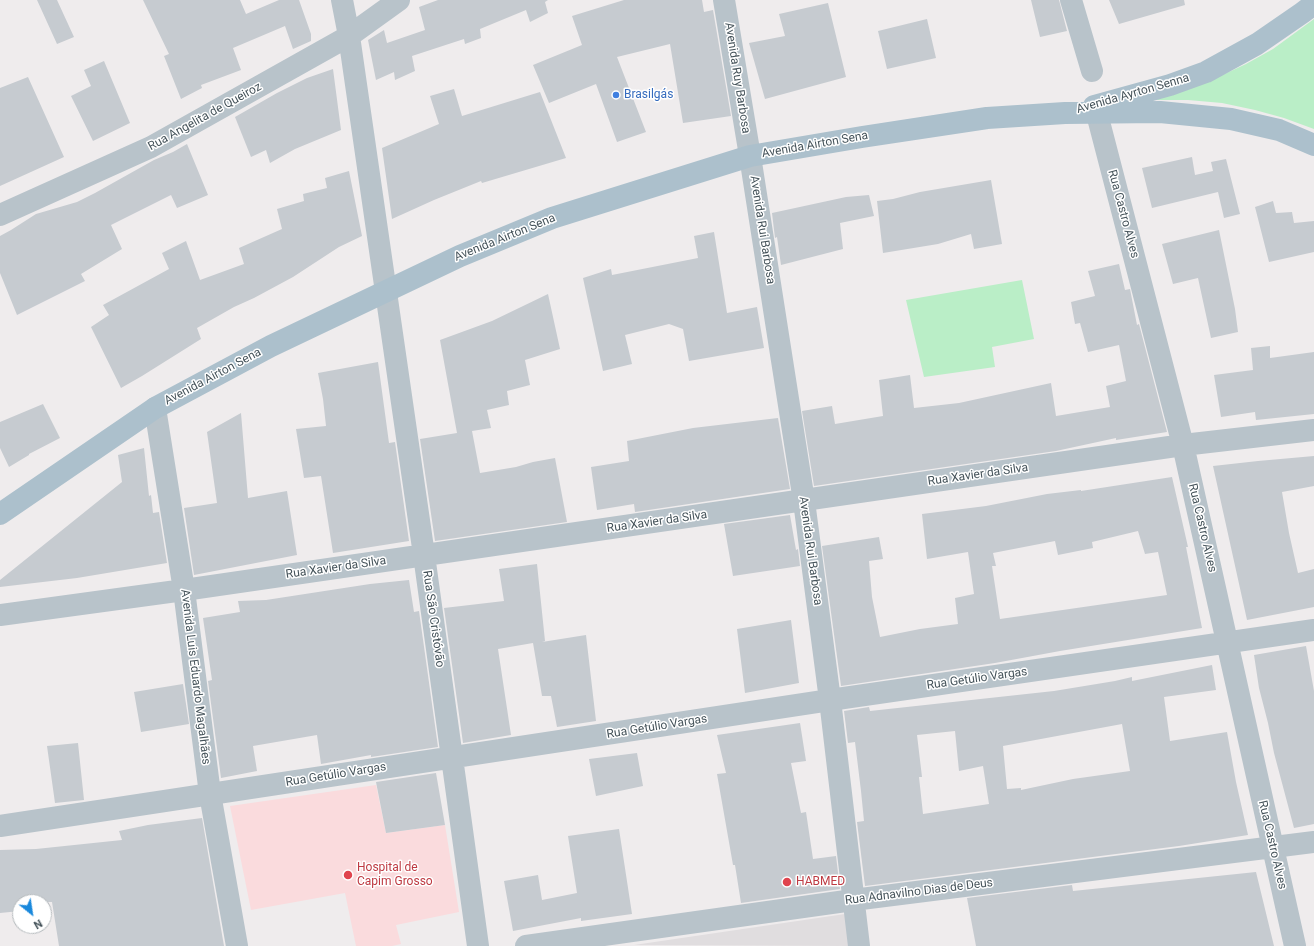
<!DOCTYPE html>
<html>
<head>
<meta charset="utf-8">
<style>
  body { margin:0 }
  #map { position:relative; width:1314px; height:946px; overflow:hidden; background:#efeced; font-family:Roboto,sans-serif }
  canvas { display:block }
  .north { position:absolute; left:12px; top:894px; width:40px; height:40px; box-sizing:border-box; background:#fff; border:1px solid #b5babd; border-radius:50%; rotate:150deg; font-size:11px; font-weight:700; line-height:16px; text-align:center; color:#45535a }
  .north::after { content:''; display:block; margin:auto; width:14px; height:18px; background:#1988dc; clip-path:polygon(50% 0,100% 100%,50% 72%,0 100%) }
</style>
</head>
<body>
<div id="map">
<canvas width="1314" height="946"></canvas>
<div class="north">N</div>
</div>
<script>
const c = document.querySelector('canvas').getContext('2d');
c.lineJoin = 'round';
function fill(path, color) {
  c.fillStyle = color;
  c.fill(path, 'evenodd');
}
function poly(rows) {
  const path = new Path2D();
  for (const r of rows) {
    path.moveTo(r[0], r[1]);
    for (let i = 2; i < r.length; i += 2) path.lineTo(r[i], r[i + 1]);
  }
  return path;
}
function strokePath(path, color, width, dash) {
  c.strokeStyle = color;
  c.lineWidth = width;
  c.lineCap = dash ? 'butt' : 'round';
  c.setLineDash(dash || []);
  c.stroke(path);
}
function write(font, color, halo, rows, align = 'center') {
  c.font = font + ' Roboto,sans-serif';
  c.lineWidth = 3;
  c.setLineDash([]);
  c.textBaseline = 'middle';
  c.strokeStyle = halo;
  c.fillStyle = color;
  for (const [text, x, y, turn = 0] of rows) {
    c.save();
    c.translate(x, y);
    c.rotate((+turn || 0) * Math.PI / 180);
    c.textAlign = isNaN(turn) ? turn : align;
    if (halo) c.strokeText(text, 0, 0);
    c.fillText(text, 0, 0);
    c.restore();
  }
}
const education = poly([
  [845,914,849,946,634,945]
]);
const medical = poly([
  [376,785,386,833,445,825,459,912,396,925,401,944,392,946,356,946,345,893,251,910,230,806]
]);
const green = poly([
  [1314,19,1314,129,1284,118,1255,110,1222,103,1188,100,1155,100,1216,78,1246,64,1273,49],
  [1022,280,1034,339,992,347,995,367,924,377,906,300]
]);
const building = poly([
  [37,0,57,0,74,37,57,44],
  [143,0,240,0,246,14,279,0,299,0,311,34,311,41,293,49,285,26,233,48,241,70,201,85,202,88,181,99,164,56,169,54],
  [438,0,548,0,545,2,548,13,530,22,526,10,480,29,481,38,465,44,464,39,412,56,415,71,395,80,394,72,376,80,368,40,384,30,387,43,425,30,419,7],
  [624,0,702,0,704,12,713,10,731,116,683,123,670,44,617,57,646,132,617,142,596,84,549,103,533,65,582,45,572,16],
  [1031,0,1059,0,1067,31,1040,37],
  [1109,0,1184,0,1185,5,1119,24],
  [828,3,846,77,765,99,749,43,785,36,779,14],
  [927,19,936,58,887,69,878,31],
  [104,61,130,123,93,141,71,96,91,86,84,70],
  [333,69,341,130,295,149,270,163,266,150,251,157,235,117,277,93,307,78],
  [28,77,64,157,0,186,0,88],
  [454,89,462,116,540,92,566,158,482,183,481,181,434,200,392,219,382,148,439,124,430,96],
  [187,144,208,195,177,208,171,195,111,225,122,249,81,274,85,281,17,315,0,273,0,236,11,230,36,214,77,202,95,193,154,160,173,152],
  [1192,157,1195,175,1213,171,1211,162,1226,159,1240,214,1224,218,1218,192,1152,208,1142,168],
  [349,171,362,236,339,247,293,277,254,298,234,307,197,328,201,339,142,376,121,388,91,327,109,315,103,305,169,269,162,253,186,241,200,280,244,264,239,248,282,229,277,209,304,201,303,194,327,188,325,178],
  [991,180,1002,244,974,249,971,234,938,244,883,253,877,201,893,199,920,192],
  [869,195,874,216,840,223,843,249,781,265,777,237,775,238,772,213,846,197],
  [1273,201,1276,213,1292,212,1294,223,1314,221,1314,252,1269,262,1255,207],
  [1219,230,1235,309,1238,332,1211,338,1198,278,1173,284,1162,244],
  [714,232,727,313,757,307,764,348,689,361,683,329,669,324,625,335,632,364,603,371,583,278,611,269,612,275,698,258,694,236],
  [1119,264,1125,290,1130,289,1137,325,1139,324,1167,432,1116,440,1116,438,1056,451,814,486,802,411,832,406,835,424,883,416,879,380,910,375,914,408,959,403,1051,383,1056,416,1110,407,1106,386,1126,381,1119,345,1088,352,1080,323,1075,324,1071,302,1095,296,1088,271],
  [548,294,560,349,525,360,530,385,507,391,509,405,487,410,491,428,472,431,480,473,516,467,533,462,555,458,567,522,435,541,420,439,457,433,440,340,492,321],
  [1270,346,1270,358,1314,352,1314,414,1256,420,1255,412,1221,417,1214,375,1253,370,1251,348],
  [378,362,389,443,395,442,409,541,333,553,321,476,304,478,296,429,326,426,323,399,318,373],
  [43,404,60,438,29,454,29,455,9,467,0,448,0,422],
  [241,413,248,498,287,491,297,555,194,575,184,508,217,503,207,432],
  [778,418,790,489,635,512,634,504,597,510,591,467,629,461,627,441,693,428],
  [144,448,149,496,151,495,153,513,159,512,167,563,77,578,0,587,0,580,122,482,118,455],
  [1314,456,1314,486,1282,492,1289,533,1298,573,1314,569,1314,607,1247,620,1213,466,1258,461],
  [1172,477,1188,547,1186,547,1202,628,1060,651,995,663,841,686,822,546,879,537,883,559,869,561,872,597,880,637,920,629,958,624,955,598,974,594,968,552,927,559,922,514,986,506,1047,494,1081,490,1081,491],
  [1138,531,1145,554,1158,552,1167,595,1000,619,992,566,996,566,993,553,1055,541,1058,555,1093,548,1092,542],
  [790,515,796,550,798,549,800,566,733,576,724,524],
  [537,564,545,641,542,642,586,635,596,721,557,727,551,696,542,696,533,643,498,649,511,735,463,743,444,608,504,601,499,569],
  [409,580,414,612,419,611,438,747,371,757,371,755,321,764,317,735,253,746,257,771,221,778,208,681,212,680,203,618,240,612,238,601,266,600,370,584],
  [791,620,799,683,745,693,737,629],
  [1306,646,1314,691,1314,824,1294,828,1274,753,1268,723,1259,688,1254,655],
  [1212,665,1216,690,1164,697,1170,741,1227,732,1236,782,1248,835,1179,846,865,886,857,822,864,821,861,791,855,742,848,743,844,711,869,707,870,711,1054,691,1115,681,1132,677,1132,681],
  [1122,724,1130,771,1073,779,1021,790,1021,788,1007,789,1003,746],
  [955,731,959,771,983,766,989,804,923,814,919,777,922,777,917,735],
  [183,684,189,724,141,732,134,692],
  [800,723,806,761,791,763,801,813,806,812,813,859,836,856,840,889,741,903,735,865,733,865,717,774,726,773,717,735],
  [78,743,84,800,55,803,47,746],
  [637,753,643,786,596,796,589,759],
  [436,773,445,825,386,833,376,782],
  [202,818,224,946,59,946,52,902,20,902,20,911,0,913,0,850,36,849,122,840,119,831,148,825],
  [619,829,632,914,581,921,581,918,513,931,504,881,538,875,542,900,577,893,568,836],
  [1256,872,1274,946,976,946,967,898,1072,885,1073,891]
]);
const minor = poly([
  [342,0,349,36,424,555,478,946],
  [724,0,750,156,804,501,830,700,859,946],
  [1071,0,1092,71],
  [1097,114,1183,445,1295,946],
  [0,215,151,147,349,36,399,0],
  [155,408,184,590,210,794,237,946],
  [0,615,184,590,1183,445,1314,430],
  [0,826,830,700,1314,630],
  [526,946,853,900,1314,842]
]);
const primary = poly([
  [1094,106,1170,85,1206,72,1257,44,1302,13,1314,4],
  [0,514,155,408,271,346,460,256,552,218,750,156,862,137,987,118,1065,113,1160,112,1231,119,1279,130,1314,145]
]);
const markers = [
  [616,95,4,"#3f7fe0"],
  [348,875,5,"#e0444e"],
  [787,882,5,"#e0444e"]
];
const streetNames = [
  ["Avenida Ruy Barbosa",737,78,81],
  ["Avenida Ayrton Senna",1133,94,-16],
  ["Rua Angelita de Queiroz",205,117,-29],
  ["Avenida Airton Sena",815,145,-10],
  ["Rua Castro Alves",1123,214,75],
  ["Avenida Rui Barbosa",762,230,81],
  ["Avenida Airton Sena",505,238,-22],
  ["Avenida Airton Sena",213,377,-28],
  ["Rua Xavier da Silva",978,475,-8],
  ["Rua Xavier da Silva",657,522,-8],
  ["Rua Castro Alves",1202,528,77],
  ["Avenida Rui Barbosa",810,551,82],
  ["Rua Xavier da Silva",336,568,-8],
  ["Rua São Cristóvão",433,619,82],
  ["Avenida Luis Eduardo Magalhães",195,677,83],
  ["Rua Getúlio Vargas",977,679,-8],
  ["Rua Getúlio Vargas",657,727,-9],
  ["Rua Getúlio Vargas",336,775,-9],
  ["Rua Castro Alves",1272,845,77],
  ["Rua Adnavilno Dias de Deus",919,892,-7]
];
const shopNames = [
  ["Brasilgás",624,95]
];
const healthNames = [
  ["Hospital de",357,868],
  ["Capim Grosso",357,882],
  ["HABMED",796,882]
];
fill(education, '#e0dddf');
fill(medical, '#fadbdd');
fill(green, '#baeec7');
fill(building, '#c6cbd0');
strokePath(minor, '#b8c3ca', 22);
strokePath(primary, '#acc0cc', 22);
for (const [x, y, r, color] of markers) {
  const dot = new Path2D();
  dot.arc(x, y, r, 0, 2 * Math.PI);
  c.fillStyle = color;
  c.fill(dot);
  strokePath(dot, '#fff', 1.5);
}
write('12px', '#45535a', '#fff', streetNames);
write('12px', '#366cbe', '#fff', shopNames, 'left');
write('12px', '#be3a42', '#fff', healthNames, 'left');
</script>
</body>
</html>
